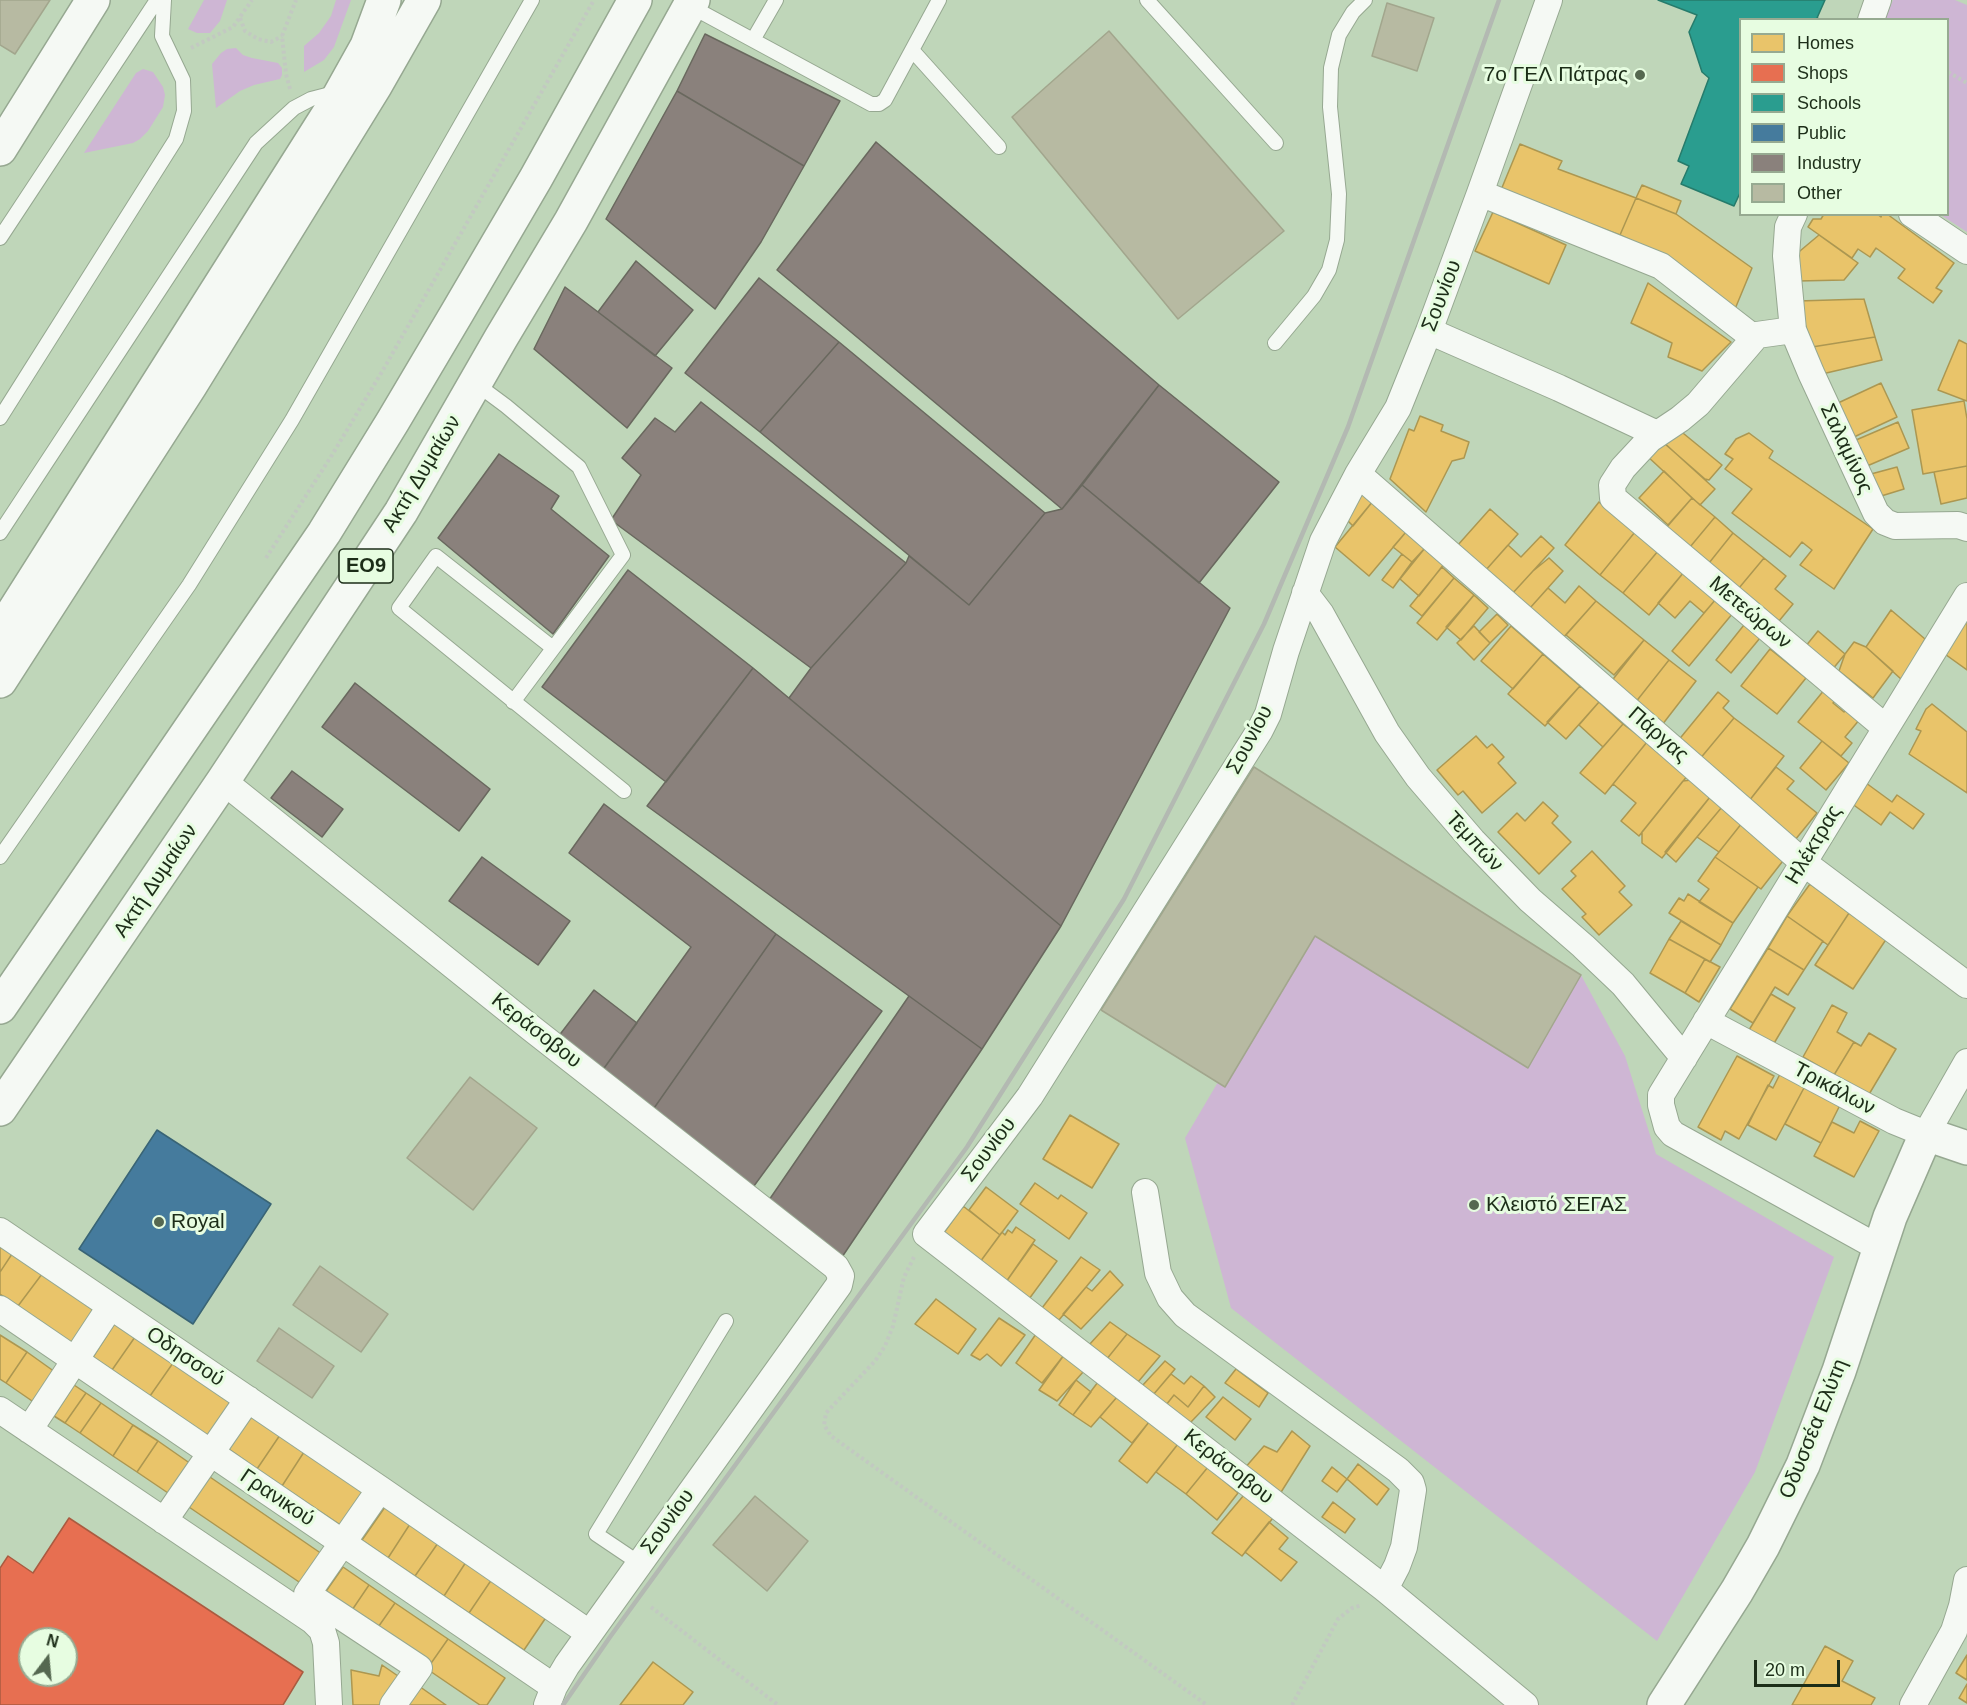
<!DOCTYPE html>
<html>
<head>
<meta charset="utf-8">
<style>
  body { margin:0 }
  #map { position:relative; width:1967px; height:1705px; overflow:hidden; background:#bfd6b9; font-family:Arial,sans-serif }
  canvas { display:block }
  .legend { position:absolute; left:1739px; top:18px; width:210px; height:198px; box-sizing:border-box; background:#e7fde1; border:2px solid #96aa91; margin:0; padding:8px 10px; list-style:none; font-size:18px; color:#1c2d18 }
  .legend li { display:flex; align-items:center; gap:12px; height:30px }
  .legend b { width:30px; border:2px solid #96aa91 }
  .north { position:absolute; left:18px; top:1627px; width:60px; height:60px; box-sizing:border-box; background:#e7fde1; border:2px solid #96aa91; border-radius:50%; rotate:16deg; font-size:16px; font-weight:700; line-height:24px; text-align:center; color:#1c2d18 }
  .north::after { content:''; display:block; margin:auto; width:21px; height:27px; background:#556850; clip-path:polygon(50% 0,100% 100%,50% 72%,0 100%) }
  .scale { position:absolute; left:1754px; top:1660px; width:86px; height:27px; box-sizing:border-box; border:3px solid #1c2d18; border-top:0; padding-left:8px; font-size:18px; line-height:21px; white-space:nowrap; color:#1c2d18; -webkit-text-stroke:4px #e7fde1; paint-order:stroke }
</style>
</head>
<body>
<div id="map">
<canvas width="1967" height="1705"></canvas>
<ul class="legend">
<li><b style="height:16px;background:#e9c46a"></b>Homes</li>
<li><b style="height:16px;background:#e76f51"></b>Shops</li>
<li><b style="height:16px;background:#2a9d8f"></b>Schools</li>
<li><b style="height:16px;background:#457b9d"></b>Public</li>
<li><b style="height:16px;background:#8a817c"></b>Industry</li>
<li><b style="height:16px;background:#b7baa2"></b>Other</li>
</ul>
<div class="north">N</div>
<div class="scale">20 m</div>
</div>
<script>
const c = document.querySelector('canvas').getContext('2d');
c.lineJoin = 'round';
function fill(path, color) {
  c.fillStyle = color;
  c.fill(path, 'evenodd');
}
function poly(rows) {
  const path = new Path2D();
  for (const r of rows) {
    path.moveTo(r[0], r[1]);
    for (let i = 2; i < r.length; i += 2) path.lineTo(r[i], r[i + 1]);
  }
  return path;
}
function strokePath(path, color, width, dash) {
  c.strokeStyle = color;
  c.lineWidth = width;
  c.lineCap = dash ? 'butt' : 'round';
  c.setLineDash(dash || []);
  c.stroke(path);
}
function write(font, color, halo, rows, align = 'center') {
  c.font = font + ' Arial,sans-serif';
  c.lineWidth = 6;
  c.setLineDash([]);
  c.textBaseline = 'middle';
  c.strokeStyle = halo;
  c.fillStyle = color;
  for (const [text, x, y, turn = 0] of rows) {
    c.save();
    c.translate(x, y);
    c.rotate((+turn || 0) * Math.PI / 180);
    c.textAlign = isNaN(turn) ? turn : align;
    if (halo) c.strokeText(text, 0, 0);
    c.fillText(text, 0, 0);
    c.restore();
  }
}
const green = poly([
  [204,0,227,0,220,21,210,33,197,33,188,29],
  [336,0,351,0,334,47,324,60,304,72,304,46,319,33,331,16],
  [1893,0,1955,0,1967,5,1967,232,1941,215,1948,214,1948,20,1885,19],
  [236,48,243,55,252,58,278,63,282,68,282,75,280,79,254,85,240,91,216,108,212,64,221,53,227,49],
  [143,69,153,72,163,87,165,95,163,107,148,131,140,139,133,143,84,153,136,73],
  [1254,767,1581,975,1625,1056,1656,1154,1834,1257,1755,1472,1657,1641,1231,1308,1185,1138,1218,1082,1101,1010]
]);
const homes = poly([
  [1520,144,1562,161,1558,169,1636,198,1620,235,1501,190,1520,144],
  [1642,185,1681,201,1676,214,1636,198,1642,185],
  [1636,198,1676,214,1752,268,1735,309,1670,259,1620,235,1636,198],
  [1493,212,1566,245,1549,284,1475,251,1493,212],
  [1824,214,1877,214,1881,217,1882,214,1887,214,1954,263,1936,288,1942,291,1933,303,1898,278,1905,269,1876,248,1870,257,1858,249,1852,258,1808,227,1813,219,1821,219,1824,214],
  [1819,235,1858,263,1844,280,1798,281,1794,256,1819,235],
  [1648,283,1731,342,1702,371,1668,357,1672,343,1631,323,1648,283],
  [1864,299,1875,337,1812,347,1798,301,1864,299],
  [1875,337,1882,360,1822,374,1812,347,1875,337],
  [1959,340,1967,344,1967,401,1938,390,1959,340],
  [1881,383,1897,417,1854,437,1838,403,1881,383],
  [1964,401,1967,419,1967,466,1923,474,1912,410,1964,401],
  [1420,416,1443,425,1441,431,1469,442,1464,458,1452,461,1426,512,1390,479,1409,429,1414,431,1420,416],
  [1898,422,1909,448,1867,466,1856,440,1898,422],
  [1678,429,1722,465,1709,480,1705,479,1665,444,1678,429],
  [1749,433,1773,451,1769,458,1873,529,1834,589,1800,565,1812,550,1802,542,1790,557,1732,513,1752,489,1725,469,1733,459,1725,454,1736,439,1749,433],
  [1661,440,1715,489,1700,505,1646,455,1661,440],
  [1967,466,1967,498,1941,504,1934,472,1967,466],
  [1897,467,1904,489,1878,497,1871,474,1897,467],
  [1664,471,1692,498,1668,525,1639,498,1664,471],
  [1359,488,1373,501,1353,526,1346,519,1359,488],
  [1692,498,1715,517,1690,547,1666,528,1692,498],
  [1373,501,1406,532,1369,576,1335,547,1373,501],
  [1599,502,1635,532,1600,575,1565,545,1599,502],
  [1490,509,1518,534,1485,571,1457,546,1490,509],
  [1715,517,1733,533,1709,563,1690,547,1715,517],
  [1406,532,1425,548,1412,562,1393,547,1406,532],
  [1635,532,1658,551,1623,593,1600,575,1635,532],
  [1733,533,1764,558,1739,588,1709,563,1733,533],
  [1541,536,1554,548,1511,595,1485,571,1508,545,1521,557,1541,536],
  [1425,548,1444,564,1419,596,1400,579,1425,548],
  [1658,551,1684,572,1649,615,1623,593,1658,551],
  [1402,554,1412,562,1393,588,1382,580,1402,554],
  [1549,558,1563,571,1530,608,1511,595,1533,571,1549,558],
  [1764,558,1786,576,1775,589,1793,604,1779,621,1739,588,1764,558],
  [1442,567,1454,578,1422,616,1410,606,1442,567],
  [1684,572,1716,599,1704,613,1690,601,1675,618,1658,603,1684,572],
  [1454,578,1474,595,1437,640,1417,623,1454,578],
  [1579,586,1596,601,1562,639,1530,608,1548,588,1565,603,1579,586],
  [1474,595,1488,608,1461,640,1446,627,1474,595],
  [1716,599,1733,613,1689,666,1672,651,1716,599],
  [1596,601,1644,640,1614,675,1566,635,1596,601],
  [1891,610,1925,639,1902,680,1866,647,1891,610],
  [1497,614,1508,625,1490,643,1479,632,1497,614],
  [1967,618,1967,670,1942,652,1967,618],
  [1744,625,1760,638,1731,673,1716,660,1744,625],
  [1474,626,1490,643,1474,660,1457,643,1474,626],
  [1511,626,1543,654,1513,689,1481,661,1511,626],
  [1818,631,1845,654,1832,670,1805,647,1818,631],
  [1644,640,1669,660,1635,703,1610,683,1644,640],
  [1854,642,1866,647,1893,671,1873,698,1839,671,1845,654,1854,642],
  [1770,649,1806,678,1777,714,1741,686,1770,649],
  [1543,654,1580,686,1545,726,1508,694,1543,654],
  [1669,660,1696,681,1662,725,1635,703,1669,660],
  [1580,686,1599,702,1566,739,1547,722,1580,686],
  [1825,689,1837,698,1833,703,1844,712,1847,708,1860,719,1845,737,1852,743,1841,756,1798,722,1825,689],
  [1718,692,1729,701,1723,708,1734,718,1699,760,1677,742,1718,692],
  [1599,702,1623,724,1603,747,1579,725,1599,702],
  [1932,704,1967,732,1967,793,1909,754,1921,731,1916,729,1926,709,1932,704],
  [1734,718,1784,756,1749,801,1699,760,1734,718],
  [1623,724,1647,742,1605,794,1580,773,1623,724],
  [1476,736,1487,748,1492,744,1504,757,1498,763,1516,783,1482,813,1463,791,1458,795,1437,770,1476,736],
  [1822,741,1849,763,1826,790,1800,768,1822,741],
  [1647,742,1688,775,1639,836,1621,821,1636,803,1613,784,1647,742],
  [1776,767,1794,781,1787,789,1817,813,1795,840,1749,801,1776,767],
  [1691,780,1710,797,1662,858,1642,843,1642,832,1683,781,1691,780],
  [1866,783,1892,802,1897,795,1924,814,1913,829,1890,812,1881,825,1851,803,1866,783],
  [1710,797,1722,807,1676,862,1665,852,1710,797],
  [1543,802,1558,816,1552,823,1571,842,1539,874,1498,832,1517,813,1525,821,1543,802],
  [1722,807,1742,823,1719,852,1697,837,1722,807],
  [1742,823,1786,857,1761,889,1715,857,1742,823],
  [1592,851,1625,886,1619,892,1632,905,1599,935,1582,917,1586,914,1562,889,1576,876,1571,871,1592,851],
  [1715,857,1758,887,1733,923,1699,902,1709,889,1698,881,1715,857],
  [1810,884,1849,913,1828,945,1787,916,1810,884],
  [1688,894,1733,923,1721,945,1669,913,1679,898,1684,901,1688,894],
  [1849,913,1887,938,1853,989,1815,965,1849,913],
  [1787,916,1823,941,1804,970,1768,948,1787,916],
  [1681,921,1721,945,1710,962,1669,939,1681,921],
  [1669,939,1705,959,1685,993,1650,973,1669,939],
  [1768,948,1804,970,1788,995,1775,987,1753,1023,1730,1009,1768,948],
  [1705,959,1720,967,1699,1002,1685,993,1705,959],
  [1771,994,1795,1008,1773,1045,1749,1030,1771,994],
  [1832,1005,1847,1013,1837,1032,1854,1042,1834,1075,1803,1057,1832,1005],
  [1869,1033,1896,1049,1868,1096,1834,1075,1854,1042,1861,1046,1869,1033],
  [1737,1056,1774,1076,1739,1139,1725,1131,1721,1140,1698,1127,1737,1056],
  [1781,1072,1805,1086,1776,1140,1748,1125,1768,1085,1773,1088,1781,1072],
  [1805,1086,1840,1105,1821,1143,1785,1124,1805,1086],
  [1070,1115,1119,1144,1092,1188,1043,1159,1070,1115],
  [1860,1121,1879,1131,1854,1177,1814,1156,1832,1122,1854,1133,1860,1121],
  [1035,1183,1058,1199,1061,1195,1087,1213,1069,1239,1020,1204,1035,1183],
  [986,1187,1018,1211,1000,1235,969,1210,986,1187],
  [963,1206,1000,1235,980,1262,943,1234,963,1206],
  [1016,1227,1035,1240,1006,1282,980,1262,1002,1232,1005,1235,1008,1230,1012,1233,1016,1227],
  [1033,1244,1057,1261,1029,1299,1006,1282,1033,1244],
  [0,1245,12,1254,0,1272,0,1245],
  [12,1254,42,1274,18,1306,0,1294,0,1272,12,1254],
  [1081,1257,1100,1270,1059,1320,1042,1308,1081,1257],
  [1110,1271,1123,1285,1081,1329,1063,1314,1086,1287,1092,1291,1110,1271],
  [42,1274,96,1311,73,1344,18,1306,42,1274],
  [936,1299,976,1329,958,1354,915,1324,936,1299],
  [999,1318,1025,1335,1001,1366,987,1354,980,1360,971,1355,999,1318],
  [1110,1322,1127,1334,1106,1360,1089,1345,1110,1322],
  [115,1323,135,1337,112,1370,93,1357,115,1323],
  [1036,1334,1064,1355,1042,1383,1016,1363,1036,1334],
  [1127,1334,1160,1356,1138,1382,1106,1360,1127,1334],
  [0,1335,27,1352,6,1383,0,1379,0,1335],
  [135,1337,173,1363,150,1396,112,1370,135,1337],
  [27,1352,55,1372,35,1403,6,1383,27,1352],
  [1064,1355,1084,1371,1057,1401,1039,1390,1064,1355],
  [1165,1361,1175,1369,1153,1395,1142,1386,1165,1361],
  [173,1363,233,1404,210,1437,150,1396,173,1363],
  [1236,1369,1268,1393,1259,1407,1225,1383,1236,1369],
  [1171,1374,1184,1384,1191,1376,1204,1386,1188,1407,1174,1395,1166,1405,1153,1395,1171,1374],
  [1076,1380,1091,1392,1073,1415,1059,1405,1076,1380],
  [1098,1382,1117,1397,1091,1427,1073,1415,1098,1382],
  [74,1385,86,1393,65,1423,54,1416,74,1385],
  [1204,1386,1215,1397,1189,1424,1166,1405,1174,1395,1188,1407,1204,1386],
  [86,1393,101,1403,80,1433,65,1423,86,1393],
  [1117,1397,1149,1422,1132,1443,1100,1417,1117,1397],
  [1223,1397,1251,1419,1235,1440,1206,1417,1223,1397],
  [101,1403,133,1425,113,1456,80,1433,101,1403],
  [249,1414,280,1435,257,1469,226,1447,249,1414],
  [1149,1422,1178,1444,1147,1483,1119,1461,1149,1422],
  [133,1425,158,1441,137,1472,113,1456,133,1425],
  [1292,1431,1310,1446,1278,1497,1244,1469,1264,1446,1277,1452,1292,1431],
  [280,1435,304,1452,282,1486,257,1469,280,1435],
  [158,1441,191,1464,171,1495,137,1472,158,1441],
  [1178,1444,1208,1467,1186,1494,1156,1472,1178,1444],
  [304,1452,365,1493,342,1526,282,1486,304,1452],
  [1358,1464,1389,1489,1377,1505,1347,1479,1358,1464],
  [1208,1467,1238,1493,1217,1520,1186,1494,1208,1467],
  [1332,1467,1347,1479,1337,1492,1322,1481,1332,1467],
  [207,1475,322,1554,302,1584,186,1505,207,1475],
  [1244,1495,1273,1518,1242,1556,1212,1533,1244,1495],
  [1333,1502,1355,1519,1345,1533,1322,1517,1333,1502],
  [385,1507,410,1524,388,1558,362,1540,385,1507],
  [1269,1522,1288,1538,1279,1549,1297,1562,1281,1581,1245,1552,1269,1522],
  [410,1524,438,1543,415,1576,388,1558,410,1524],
  [438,1543,466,1562,444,1596,415,1576,438,1543],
  [466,1562,492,1579,469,1613,444,1596,466,1562],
  [343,1567,369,1585,348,1616,322,1597,343,1567],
  [492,1579,547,1616,524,1650,469,1613,492,1579],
  [369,1585,395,1603,374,1633,348,1616,369,1585],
  [395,1603,448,1639,427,1669,374,1633,395,1603],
  [448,1639,505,1678,487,1705,480,1705,427,1669,448,1639],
  [1825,1646,1853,1661,1842,1681,1875,1698,1871,1705,1792,1705,1825,1646],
  [1967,1655,1967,1680,1956,1673,1967,1655],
  [653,1662,693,1692,683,1705,620,1705,653,1662],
  [382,1665,398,1676,381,1705,353,1705,351,1670,379,1676,382,1665],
  [416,1684,446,1705,402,1705,416,1684],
  [1967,1684,1967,1703,1959,1698,1967,1684]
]);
const shops = poly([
  [69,1518,303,1672,283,1705,0,1705,0,1568,8,1556,33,1573,69,1518],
  [30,1639,66,1639,66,1675,30,1675,30,1639]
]);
const schools = poly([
  [1658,0,1825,0,1817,18,1822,20,1740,20,1740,193,1734,206,1681,184,1689,166,1678,161,1709,78,1702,72,1689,32,1697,15,1658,0]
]);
const public = poly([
  [157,1130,271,1204,193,1324,79,1249,157,1130]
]);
const industry = poly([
  [705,34,840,101,804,166,677,91,705,34],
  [677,91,804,166,761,242,715,309,606,219,677,91],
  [876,142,1159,385,1062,509,777,270,876,142],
  [636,261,693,310,655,356,598,312,636,261],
  [759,278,839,342,760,432,685,373,759,278],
  [565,287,672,368,627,428,534,349,565,287],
  [839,342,1045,513,969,605,760,432,839,342],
  [1159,385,1279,482,1199,583,1082,485,1159,385],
  [701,402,906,563,811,668,611,520,641,475,622,458,655,418,675,432,701,402],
  [499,454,559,496,551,509,609,556,553,634,438,538,499,454],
  [1082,485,1230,608,1061,926,789,698,811,668,906,563,909,556,969,605,1045,513,1062,509,1082,485],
  [628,570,753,668,666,782,542,687,628,570],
  [753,668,1061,926,982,1049,647,806,753,668],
  [355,683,490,789,459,831,322,727,355,683],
  [292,771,343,809,322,837,271,798,292,771],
  [604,804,776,934,652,1111,602,1071,691,947,569,853,604,804],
  [482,857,570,921,538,965,449,901,482,857],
  [776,934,882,1011,751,1190,652,1111,776,934],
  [594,990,637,1023,602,1071,558,1037,594,990],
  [909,996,982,1049,840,1260,767,1203,909,996]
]);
const building = poly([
  [0,0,50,0,15,54,0,45,0,0],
  [1387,3,1434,18,1417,71,1372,56,1387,3],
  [1109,31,1284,231,1178,319,1012,117,1109,31],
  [1254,767,1581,975,1528,1068,1315,936,1225,1087,1101,1010,1254,767],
  [470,1077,537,1128,473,1210,407,1158,470,1077],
  [320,1266,388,1314,361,1352,293,1305,320,1266],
  [279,1328,334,1366,312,1398,257,1361,279,1328],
  [755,1496,808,1541,767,1591,713,1545,755,1496]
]);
const path = poly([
  [240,18,245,31,258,39,271,42,282,36],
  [191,48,233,27,252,0],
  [1948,72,1967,83],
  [290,89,286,74,282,36,296,0],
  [266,558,332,455,383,370,594,0],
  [914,1257,904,1277,893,1326,885,1346,875,1361,826,1413,824,1425,831,1436,1207,1705],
  [651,1607,778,1705],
  [1292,1705,1338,1619,1352,1608,1362,1605]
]);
const lane = poly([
  [1147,0,1276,143],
  [690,6,871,104,879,104,885,100,939,0],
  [753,40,776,0],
  [912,50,999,147],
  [0,238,157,0],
  [1275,343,1314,296,1329,270,1337,240,1339,194,1330,107,1331,68,1339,35,1353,12,1365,0],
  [475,383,506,406,579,467,623,555,513,702],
  [0,418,176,139,184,111,183,80,162,36,164,0],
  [0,533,256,143,294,108,311,99,338,92],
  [553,648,436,556,399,608,624,791],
  [0,857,189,585,292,420,532,0],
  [639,1563,596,1534,726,1321]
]);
const street = poly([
  [1871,20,1878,0],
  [1480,193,1661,266,1754,338],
  [1912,214,1967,251],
  [1793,330,1786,256,1788,227,1794,214],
  [1429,331,1559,388,1657,434],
  [1358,474,1804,863,1967,985],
  [1305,593,1321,614,1387,733,1418,777,1473,841,1530,900,1583,946,1623,984,1684,1058],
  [1886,728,1613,498,1612,485,1623,468,1650,439,1680,419,1698,404,1757,335,1793,330,1811,373,1876,513,1885,522,1895,526,1958,525,1967,528],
  [223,781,531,1028,836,1267,841,1276,839,1285,567,1665,554,1687,547,1705],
  [1706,1021,1894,1121,1926,1134,1967,1062],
  [1145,1192,1158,1273,1170,1298,1185,1315,1398,1470,1411,1483,1413,1490,1404,1547,1397,1566,1385,1589],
  [0,1231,380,1489,589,1633],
  [1879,1248,1673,1134,1667,1127,1661,1105,1661,1095,1967,596],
  [0,1309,554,1687],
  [0,1410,313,1621,322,1630,326,1643,329,1705],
  [29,1430,110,1307],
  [164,1521,248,1399],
  [307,1594,419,1668,393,1705],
  [308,1609,307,1594,380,1489],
  [1525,1705,1385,1589,926,1234,1030,1096,1260,730,1268,714,1286,651,1323,541,1358,474,1398,408,1429,331,1480,193,1549,0],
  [1913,1705,1954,1631,1962,1606,1967,1580]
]);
const secondary = poly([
  [0,149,93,0],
  [6,664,14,611,333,107,367,46,384,0],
  [0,681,190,386,375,86,424,0],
  [1664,1705,1737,1591,1763,1546,1803,1465,1839,1371,1890,1217,1926,1134,1967,1148]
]);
const primary = poly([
  [0,1007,324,533,393,421,457,313,536,178,635,0],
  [0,1109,223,781,401,512,501,338,571,221,693,0]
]);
const rail = poly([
  [563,1705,610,1637,967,1147,1124,899,1264,624,1348,427,1499,0]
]);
const markers = [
  [1640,75,6,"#556850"],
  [1474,1205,6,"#556850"],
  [159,1222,6,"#556850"]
];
const shields = [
  [366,566,54]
];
const shieldNames = [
  ["ΕΟ9",366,566]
];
const poiNames = [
  ["7ο ΓΕΛ Πάτρας",1628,75,"right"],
  ["Κλειστό ΣΕΓΑΣ",1486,1205],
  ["Royal",171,1222]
];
const streetNames = [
  ["Σουνίου",1442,296,-69],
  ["Σαλαμίνος",1846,449,65],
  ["Ακτή Δυμαίων",422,474,-59],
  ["Μετεώρων",1750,613,40],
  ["Πάργας",1658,735,41],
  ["Σουνίου",1250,740,-62],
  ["Τεμπών",1474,842,47],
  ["Ηλέκτρας",1814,845,-59],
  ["Ακτή Δυμαίων",156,881,-56],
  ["Κεράσοβου",536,1031,38],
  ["Τρικάλων",1834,1089,28],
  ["Σουνίου",989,1150,-53],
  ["Οδησσού",185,1357,34],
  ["Οδυσσέα Ελύτη",1814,1429,-68],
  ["Κεράσοβου",1228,1467,38],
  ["Γρανικού",277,1498,34],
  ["Σουνίου",668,1522,-54]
];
fill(green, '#ceb6d4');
fill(homes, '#e9c46a');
strokePath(homes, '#ac9751', 1.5);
fill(shops, '#e76f51');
strokePath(shops, '#aa5b40', 1.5);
fill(schools, '#2a9d8f');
strokePath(schools, '#267b6b', 1.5);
fill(public, '#457b9d');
strokePath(public, '#396475', 1.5);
fill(industry, '#8a817c');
strokePath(industry, '#69685e', 1.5);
fill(building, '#b7baa2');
strokePath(building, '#a2a68d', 1.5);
strokePath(lane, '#96a891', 16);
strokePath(street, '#96a891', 28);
strokePath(secondary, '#96a891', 36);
strokePath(primary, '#96a891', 36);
strokePath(path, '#c2c9c1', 4, [3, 3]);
strokePath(lane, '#f5f9f4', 14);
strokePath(street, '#f5f9f4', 26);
strokePath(secondary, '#f5f9f4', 33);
strokePath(primary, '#f5f9f4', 33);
strokePath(rail, '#b3b9b2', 4.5);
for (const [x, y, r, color] of markers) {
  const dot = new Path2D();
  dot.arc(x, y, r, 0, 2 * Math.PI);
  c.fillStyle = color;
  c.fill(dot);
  strokePath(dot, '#e7fde1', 2);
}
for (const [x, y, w] of shields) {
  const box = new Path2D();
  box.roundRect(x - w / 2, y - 17, w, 34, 4.5);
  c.fillStyle = '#e7fde1';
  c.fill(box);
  strokePath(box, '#1c2d18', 1.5);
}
write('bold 20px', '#1c2d18', null, shieldNames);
write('21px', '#1c2d18', '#e7fde1', poiNames, 'left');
write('21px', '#1c2d18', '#e7fde1', streetNames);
</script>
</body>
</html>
